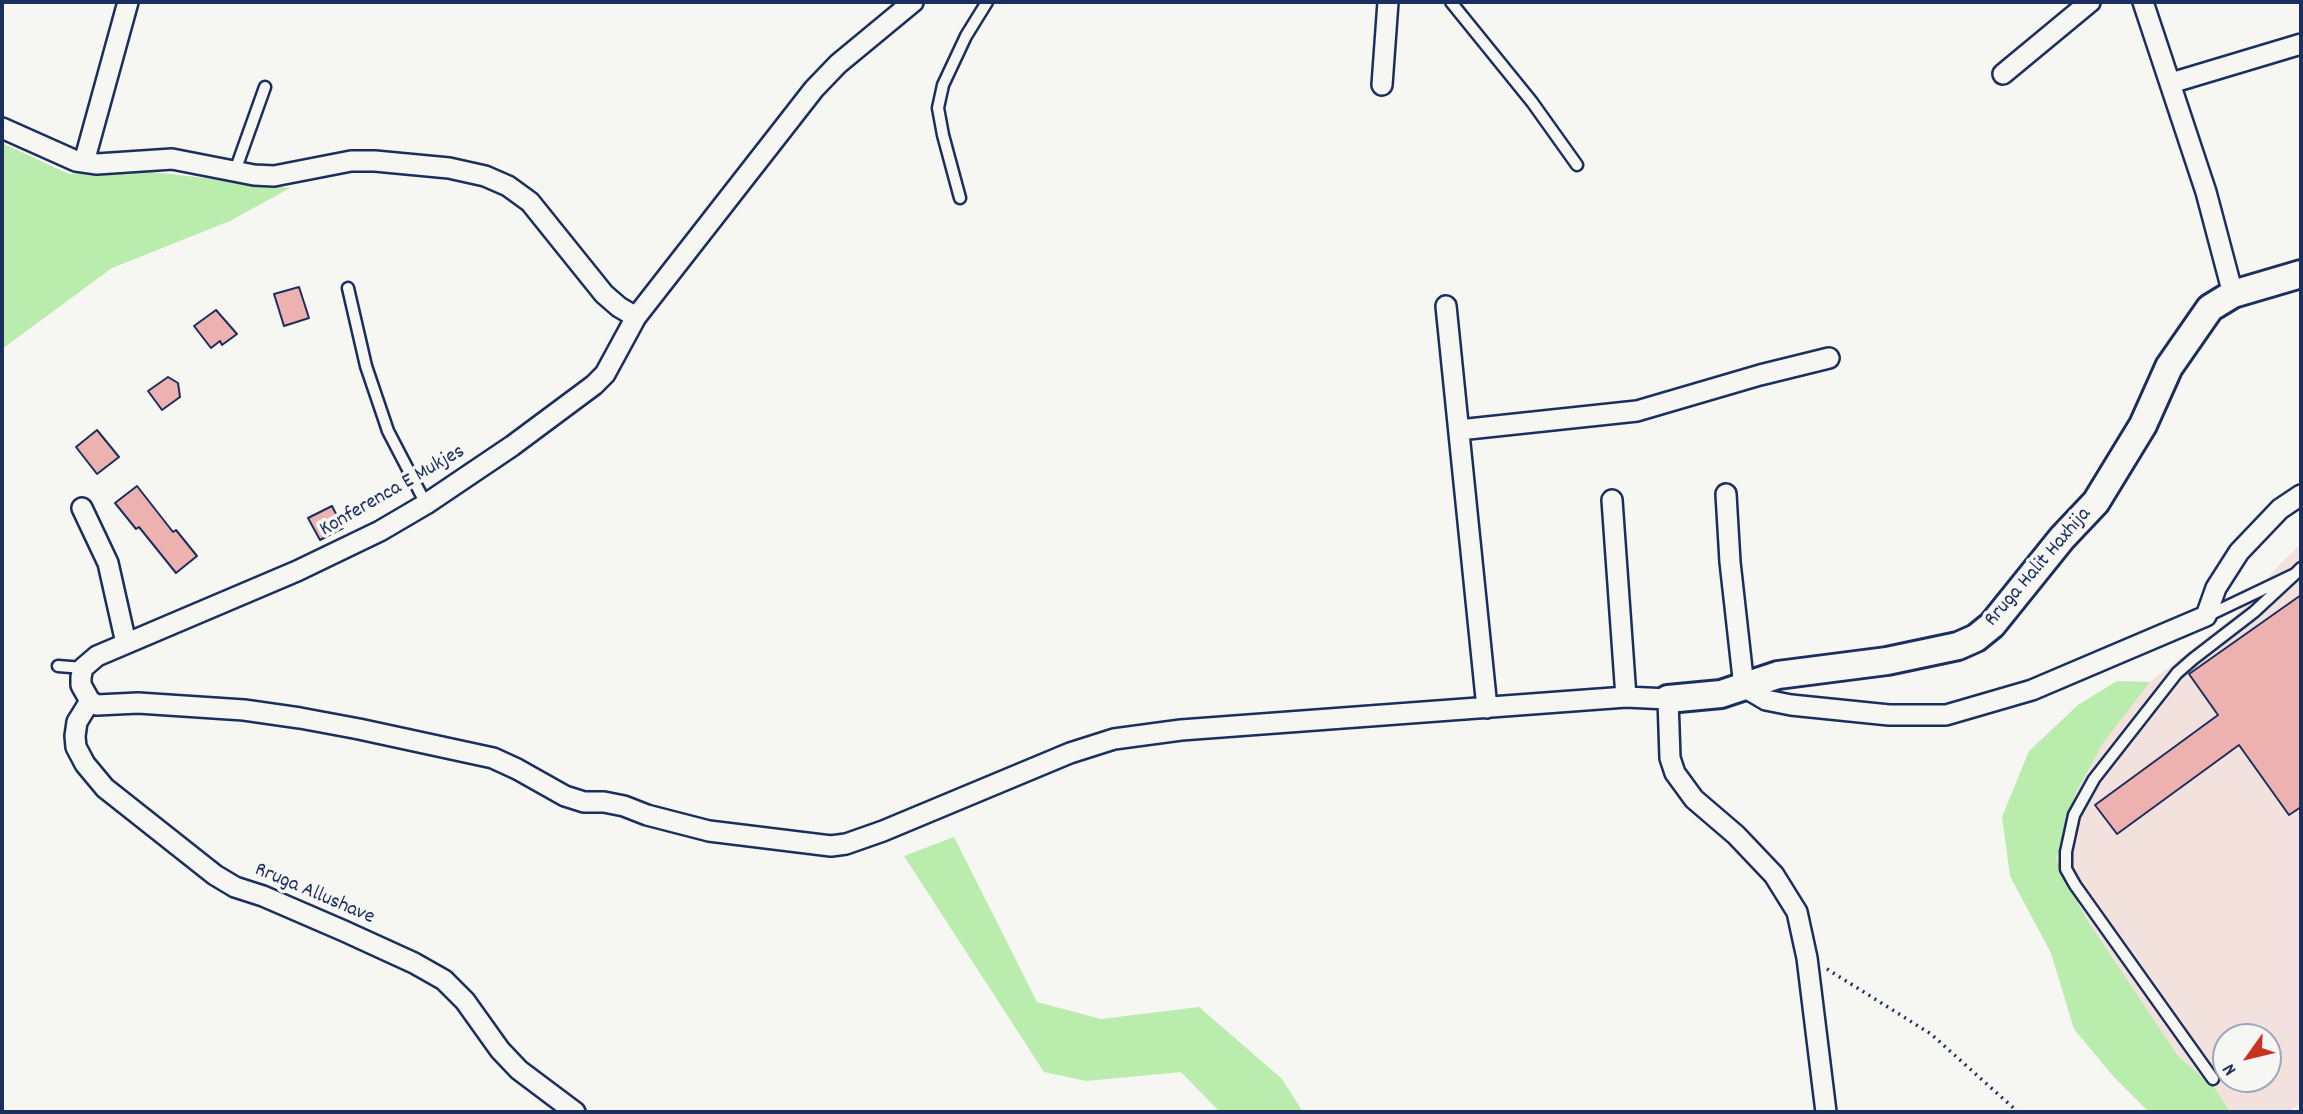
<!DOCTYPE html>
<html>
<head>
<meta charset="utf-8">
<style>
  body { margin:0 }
  #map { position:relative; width:2303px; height:1114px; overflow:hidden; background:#f6f6f2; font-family:Dekko,sans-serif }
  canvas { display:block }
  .frame { position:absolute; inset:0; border:4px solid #1b2f5e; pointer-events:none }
  .north { position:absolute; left:2212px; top:1023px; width:70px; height:70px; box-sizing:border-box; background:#f6f6f2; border:2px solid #9ea6b7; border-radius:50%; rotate:236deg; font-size:19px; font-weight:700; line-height:28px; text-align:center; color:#1b2f5e }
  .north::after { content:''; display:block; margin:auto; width:24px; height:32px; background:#c8321e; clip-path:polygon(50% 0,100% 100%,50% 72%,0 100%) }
</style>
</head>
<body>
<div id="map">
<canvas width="2303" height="1114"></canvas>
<div class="frame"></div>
<div class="north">N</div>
</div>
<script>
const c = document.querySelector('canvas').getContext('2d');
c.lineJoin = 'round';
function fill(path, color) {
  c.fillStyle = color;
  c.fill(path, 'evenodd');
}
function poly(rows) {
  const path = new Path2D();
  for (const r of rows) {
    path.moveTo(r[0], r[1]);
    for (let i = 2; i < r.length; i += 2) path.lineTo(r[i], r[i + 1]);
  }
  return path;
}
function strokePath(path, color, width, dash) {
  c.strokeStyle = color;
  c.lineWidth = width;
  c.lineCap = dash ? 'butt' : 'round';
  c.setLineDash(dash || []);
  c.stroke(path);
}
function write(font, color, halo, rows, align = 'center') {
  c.font = font + ' Dekko,sans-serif';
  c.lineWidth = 7;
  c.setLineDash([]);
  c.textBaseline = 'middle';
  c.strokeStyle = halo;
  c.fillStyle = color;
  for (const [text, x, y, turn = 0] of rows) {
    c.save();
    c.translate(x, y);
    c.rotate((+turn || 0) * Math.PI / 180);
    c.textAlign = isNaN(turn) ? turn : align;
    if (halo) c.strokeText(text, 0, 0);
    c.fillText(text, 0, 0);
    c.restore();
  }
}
const built = poly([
  [2301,544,2301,1103,2288,1112,2230,1112,2215,1088,2178,1056,2086,918,2056,859,2076,792,2104,742,2150,682,2235,616,2280,564],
  [2226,1037,2268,1037,2268,1079,2226,1079]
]);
const green = poly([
  [2,143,69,174,144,171,290,188,230,221,112,268,2,349],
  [2117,681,2150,682,2104,742,2076,792,2056,859,2086,918,2178,1056,2215,1088,2230,1112,2149,1112,2113,1076,2074,1029,2051,953,2010,876,2002,817,2029,751,2078,705],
  [954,837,1037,1002,1101,1019,1199,1007,1282,1079,1303,1112,1220,1112,1181,1072,1086,1081,1044,1072,904,856]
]);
const building = poly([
  [299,287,309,318,284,326,274,294,299,287],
  [216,310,237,334,222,345,220,341,211,348,194,326,216,310],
  [168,377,178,383,180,397,162,410,148,391,168,377],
  [97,430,119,457,97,474,76,447,97,430],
  [137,486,173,532,176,530,197,556,176,573,139,527,136,529,115,503,137,486],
  [332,506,343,528,320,540,308,518,332,506],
  [2301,595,2301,807,2289,815,2239,745,2117,834,2095,805,2218,715,2189,674,2301,595]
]);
const path = poly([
  [1827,969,1931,1034,2018,1112]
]);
const lane = poly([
  [1451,2,1532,102,1577,165],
  [235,171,265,87],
  [960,198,943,135,938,108,943,85,966,36,987,2],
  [348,288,366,366,388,431,426,504],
  [2207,616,2295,574,2301,568],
  [58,666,83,668],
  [2213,1079,2075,885,2066,869,2066,852,2074,815,2094,779,2177,673,2193,659,2254,612,2295,574]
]);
const street = poly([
  [2143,2,2206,192,2233,294],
  [2003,74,2090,2],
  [2171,83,2301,44],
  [1382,85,1388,2],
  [2,128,76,161,97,164,172,159,254,175,274,176,351,161,375,161,449,168,485,176,508,186,530,202,604,294,619,307,636,317],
  [84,162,128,2],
  [1446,306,1487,708],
  [1459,430,1637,411,1760,375,1829,358],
  [1726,494,1730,562,1744,687,1766,700,1791,705,1889,715,1946,715,2032,690,2206,616,2216,588,2239,552,2280,509,2301,495],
  [1612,500,1626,697],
  [82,508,108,563,126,643],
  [90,701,97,705,138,703,244,710,300,718,359,729,493,758,517,769,565,796,584,802,604,802,624,806,647,815,709,831,831,846,846,844,883,831,1070,753,1114,739,1181,730,1626,697,1668,699,1670,758,1675,773,1694,799,1736,835,1774,875,1797,912,1807,958,1826,1112],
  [90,701,81,685,81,677,83,668,97,656,297,571,380,531,426,504,512,446,594,385,605,374,636,317,814,89,838,64,913,2],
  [90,701,77,722,75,736,76,747,85,764,105,788,215,875,235,887,263,896,344,931,414,963,444,980,465,1001,500,1050,519,1070,575,1112]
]);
const secondary = poly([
  [1668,699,1721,694,1778,675,1887,661,1958,646,1976,638,1992,625,2062,538,2096,502,2143,425,2169,367,2210,308,2233,294,2301,274]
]);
const streetNames = [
  ["Konferenca E Mukjes",393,492,-30],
  ["Rruga Halit Haxhija",2039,568,-49],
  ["Rruga Allushave",314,895,23]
];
fill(built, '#f3e1de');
fill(green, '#b9ecad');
fill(building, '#edb1af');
strokePath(building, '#1b2f5e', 2);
strokePath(lane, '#1b2f5e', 15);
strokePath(street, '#1b2f5e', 24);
strokePath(secondary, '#1b2f5e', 32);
strokePath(path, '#1b2f5e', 3.5, [2, 5]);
strokePath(lane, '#f6f6f2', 10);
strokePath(street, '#f6f6f2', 19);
strokePath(secondary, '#f6f6f2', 26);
write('21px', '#1b2f5e', '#f6f6f2', streetNames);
</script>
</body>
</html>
